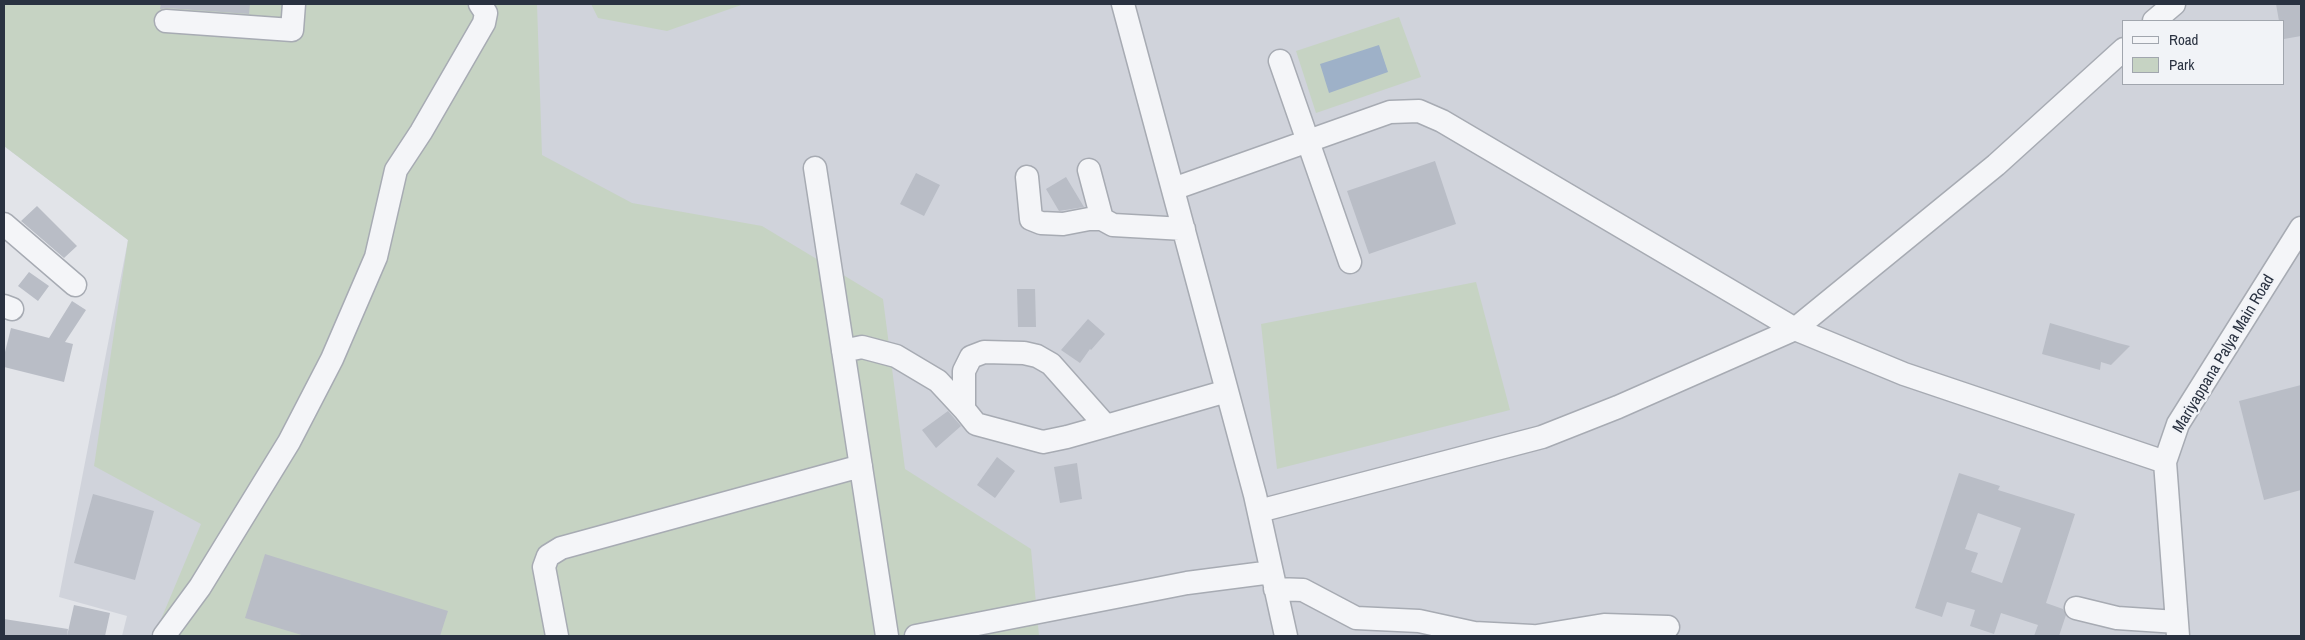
<!DOCTYPE html>
<html>
<head>
<meta charset="utf-8">
<style>
  body { margin:0 }
  #map { position:relative; width:2305px; height:640px; overflow:hidden; background:#e2e4e9; font-family:"Archivo Narrow",sans-serif }
  canvas { display:block }
  .frame { position:absolute; inset:0; border:5px solid #2a3241; pointer-events:none }
  .legend { position:absolute; left:2122px; top:20px; width:162px; height:65px; box-sizing:border-box; background:#f1f3f7; border:1px solid #a1a6ae; margin:0; padding:6px 9px; list-style:none; font-size:15px; color:#2a3241 }
  .legend li { display:flex; align-items:center; gap:10px; height:25px }
  .legend b { width:25px; border:1px solid #a1a6ae }
</style>
</head>
<body>
<div id="map">
<canvas width="2305" height="640"></canvas>
<div class="frame"></div>
<ul class="legend">
<li><b style="height:6px;background:#f4f5f8"></b>Road</li>
<li><b style="height:14px;background:#c6d3c3"></b>Park</li>
</ul>
</div>
<script>
const c = document.querySelector('canvas').getContext('2d');
c.lineJoin = 'round';
function fill(path, color) {
  c.fillStyle = color;
  c.fill(path, 'evenodd');
}
function poly(rows) {
  const path = new Path2D();
  for (const r of rows) {
    path.moveTo(r[0], r[1]);
    for (let i = 2; i < r.length; i += 2) path.lineTo(r[i], r[i + 1]);
  }
  return path;
}
function strokePath(path, color, width, dash) {
  c.strokeStyle = color;
  c.lineWidth = width;
  c.lineCap = dash ? 'butt' : 'round';
  c.setLineDash(dash || []);
  c.stroke(path);
}
function write(font, color, halo, rows, align = 'center') {
  c.font = font + ' "Archivo Narrow",sans-serif';
  c.lineWidth = 4.5;
  c.setLineDash([]);
  c.textBaseline = 'middle';
  c.strokeStyle = halo;
  c.fillStyle = color;
  for (const [text, x, y, turn = 0] of rows) {
    c.save();
    c.translate(x, y);
    c.rotate((+turn || 0) * Math.PI / 180);
    c.textAlign = isNaN(turn) ? turn : align;
    if (halo) c.strokeText(text, 0, 0);
    c.fillText(text, 0, 0);
    c.restore();
  }
}
const built = poly([
  [4,4,2301,4,2301,636,122,636,127,616,59,597,128,240,4,146],
  [2124,21,2284,21,2284,84,2124,84]
]);
const green = poly([
  [4,4,537,4,542,155,632,203,762,226,883,299,905,469,1031,549,1039,636,154,636,201,524,94,466,128,240,4,146],
  [591,4,744,4,667,31,598,18],
  [1399,17,1421,77,1316,113,1296,51],
  [1476,282,1510,410,1277,469,1261,324]
]);
const water = poly([
  [1379,45,1388,72,1329,93,1320,64]
]);
const building = poly([
  [161,4,250,4,249,14,167,8,160,9],
  [2276,4,2301,4,2301,36,2284,39,2284,21,2279,21],
  [1435,161,1456,224,1369,254,1347,191],
  [916,173,940,185,924,216,900,204],
  [1066,177,1084,207,1059,211,1046,189],
  [37,206,77,246,64,258,21,221],
  [29,272,49,286,38,301,18,286],
  [1017,289,1035,289,1036,327,1018,327],
  [72,301,86,310,65,342,73,344,64,382,4,367,4,356,11,328,49,338],
  [1088,319,1105,334,1091,350,1090,349,1080,363,1061,350],
  [2050,323,2118,343,2130,346,2111,365,2101,362,2100,370,2042,354],
  [2301,385,2301,490,2264,500,2239,401],
  [948,411,961,426,936,448,922,430],
  [997,457,1015,471,995,498,977,485],
  [1077,463,1082,499,1060,503,1054,467],
  [1959,473,2000,486,1998,490,2075,514,2046,603,2063,609,2066,615,2059,636,2034,636,2038,625,2001,613,1994,634,1970,626,1975,610,1947,602,1942,617,1915,608],
  [1978,513,2021,528,2002,583,1971,572,1978,553,1965,549],
  [93,494,154,511,135,580,74,563],
  [265,554,448,611,440,636,305,636,245,618],
  [74,605,110,613,105,636,67,636],
  [4,619,68,629,67,636,4,636]
]);
const minor = poly([
  [1123,4,1255,495,1286,636],
  [166,21,292,30,294,4],
  [2154,21,2174,4],
  [1280,61,1350,262],
  [815,168,887,636],
  [1089,170,1102,219],
  [1027,177,1031,219,1041,223,1063,224,1089,219,1102,219,1113,225,1184,229],
  [1173,189,1390,112,1419,111,1442,121,1795,329,1904,374,2165,462],
  [4,224,75,285],
  [4,306,12,309],
  [843,351,862,347,896,356,938,381,964,409],
  [1106,426,1051,364,1037,356,1024,353,984,352,971,357,964,371,964,409,976,424,1043,442,1067,437,1106,426,1227,391],
  [1259,511,1542,437,1618,407,1795,329,1996,165,2124,49],
  [1275,589,1303,590,1356,618,1419,621,1474,633,1532,636],
  [2076,608,2117,618,2177,622],
  [164,636,200,587,289,442,332,359,376,257,396,170,421,132,484,23,486,13,480,4],
  [557,636,544,567,548,556,561,548,861,466],
  [916,636,1187,583,1272,572],
  [1537,636,1604,625,1668,627],
  [2178,636,2165,462,2178,424,2301,228]
]);
const streetNames = [
  ["Mariyappana Palya Main Road",2224,354,-59]
];
fill(built, '#d0d3db');
fill(green, '#c6d3c3');
fill(water, '#9eb1c8');
fill(building, '#b9bdc6');
strokePath(minor, '#a7abb3', 25);
strokePath(minor, '#f4f5f8', 22);
write('16px', '#2a3241', '#f1f3f7', streetNames);
</script>
</body>
</html>
